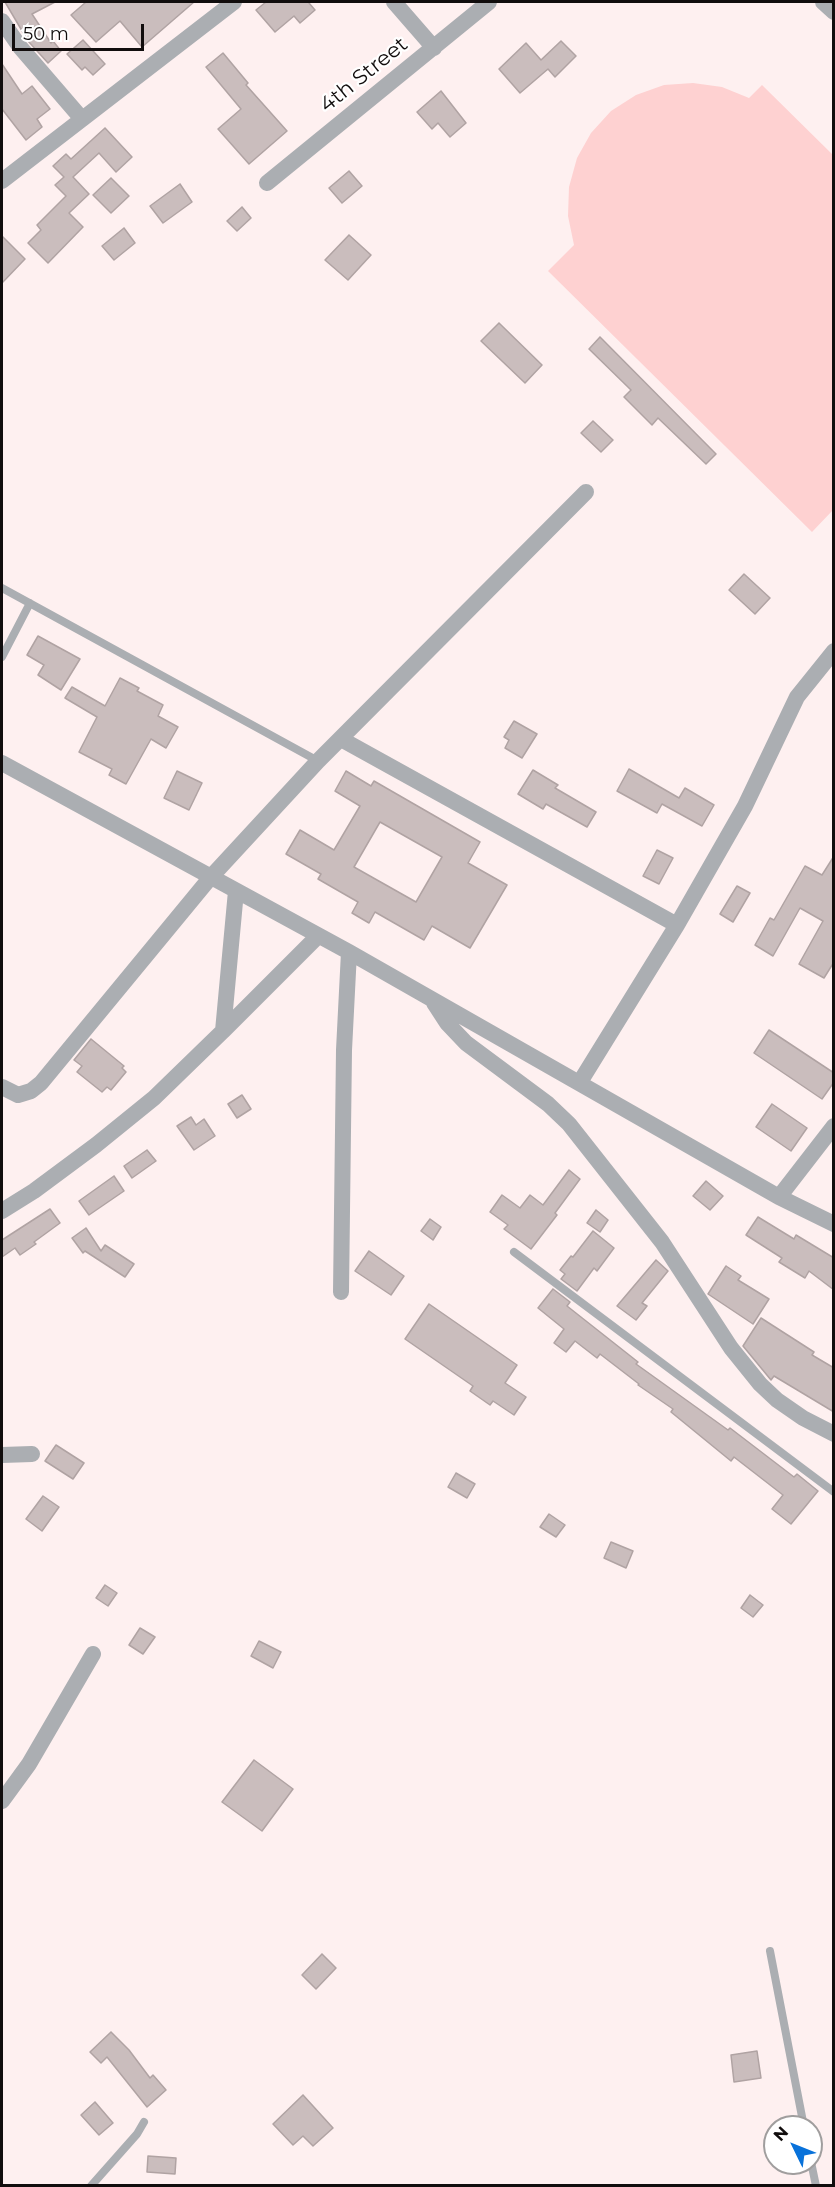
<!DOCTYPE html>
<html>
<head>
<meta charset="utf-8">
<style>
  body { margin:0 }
  #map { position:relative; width:835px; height:2187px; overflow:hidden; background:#fef0f0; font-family:Montserrat,sans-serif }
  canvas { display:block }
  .frame { position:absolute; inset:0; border:3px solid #110d0d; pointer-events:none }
  .north { position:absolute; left:763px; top:2115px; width:60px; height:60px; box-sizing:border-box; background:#fff; border:2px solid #a09e9e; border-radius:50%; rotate:313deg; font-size:16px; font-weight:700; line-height:24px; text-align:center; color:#110d0d }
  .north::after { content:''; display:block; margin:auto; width:21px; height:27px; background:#0972da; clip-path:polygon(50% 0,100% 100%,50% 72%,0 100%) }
  .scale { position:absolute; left:12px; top:24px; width:132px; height:27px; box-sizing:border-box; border:3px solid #110d0d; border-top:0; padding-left:8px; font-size:18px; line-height:21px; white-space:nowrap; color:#110d0d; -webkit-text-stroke:4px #fff; paint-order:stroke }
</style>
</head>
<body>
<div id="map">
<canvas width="835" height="2187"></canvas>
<div class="frame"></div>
<div class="north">N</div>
<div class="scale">50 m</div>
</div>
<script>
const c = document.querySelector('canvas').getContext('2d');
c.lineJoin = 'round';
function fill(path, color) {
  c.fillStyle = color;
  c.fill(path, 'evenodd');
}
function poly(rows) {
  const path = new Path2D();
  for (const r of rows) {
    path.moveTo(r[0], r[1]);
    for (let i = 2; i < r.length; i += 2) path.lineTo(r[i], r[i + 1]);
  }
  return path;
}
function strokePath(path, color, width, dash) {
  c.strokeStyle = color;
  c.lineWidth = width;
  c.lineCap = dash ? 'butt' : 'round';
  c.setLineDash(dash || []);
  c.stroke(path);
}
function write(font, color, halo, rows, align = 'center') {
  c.font = font + ' Montserrat,sans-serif';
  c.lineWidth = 4.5;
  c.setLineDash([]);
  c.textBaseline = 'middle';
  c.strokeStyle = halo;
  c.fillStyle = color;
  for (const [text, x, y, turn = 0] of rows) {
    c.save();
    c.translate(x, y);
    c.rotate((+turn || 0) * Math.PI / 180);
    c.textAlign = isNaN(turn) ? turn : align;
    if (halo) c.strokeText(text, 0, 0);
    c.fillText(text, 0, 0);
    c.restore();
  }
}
const green = poly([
  [693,83,722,87,749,98,762,85,833,155,833,510,812,532,548,271,574,245,568,216,569,187,577,158,591,133,611,111,636,95,664,85]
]);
const building = poly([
  [5,2,55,2,32,14,51,43,53,41,61,51,48,63,28,41,5,2],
  [86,2,194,2,142,47,120,21,96,42,71,15,86,2],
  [266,2,310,2,309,3,315,10,300,23,294,16,275,32,256,10,266,2],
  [83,40,105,64,93,75,85,67,82,70,67,54,83,40],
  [561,41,576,56,555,77,548,69,520,93,499,69,526,43,541,60,561,41],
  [223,53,248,83,246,85,287,131,249,164,218,129,241,109,206,67,223,53],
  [2,64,22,94,32,86,50,109,37,119,42,127,26,140,2,109,2,64],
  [441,91,466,123,450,137,438,123,432,129,417,112,441,91],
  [105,128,132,157,116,172,99,153,73,177,89,194,69,213,83,227,48,263,28,243,41,230,37,225,66,196,55,185,64,177,53,166,66,154,71,159,105,128],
  [349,171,362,186,342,203,329,188,349,171],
  [111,178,129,196,111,213,93,195,111,178],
  [180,184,192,202,163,223,150,206,180,184],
  [242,207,251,218,237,231,227,221,242,207],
  [124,228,135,243,114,260,102,246,124,228],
  [349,235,371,255,348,280,325,260,349,235],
  [2,236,25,259,2,283,2,236],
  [499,323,542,365,525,383,481,341,499,323],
  [600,337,716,454,706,464,658,418,652,425,624,397,631,390,589,349,600,337],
  [593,421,613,440,601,452,581,433,593,421],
  [744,574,770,598,755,614,729,590,744,574],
  [38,636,80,659,61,690,38,675,44,665,27,655,38,636],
  [120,678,139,688,137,691,163,705,158,716,178,727,166,748,151,739,126,784,109,775,112,769,79,752,97,717,65,698,72,687,105,706,120,678],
  [514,721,537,734,522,758,505,748,509,740,504,737,514,721],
  [629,769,679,798,685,788,714,805,702,826,662,804,657,813,617,791,629,769],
  [533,770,558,785,555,788,596,812,587,827,546,804,543,809,518,794,533,770],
  [177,771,202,783,189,810,164,798,177,771],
  [346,771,371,786,374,781,480,842,468,863,507,885,470,948,432,926,424,940,375,912,369,923,352,913,358,902,318,879,321,874,286,854,300,830,334,850,360,806,335,791,346,771],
  [380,822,442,857,416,902,354,867,380,822],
  [657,850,673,858,659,884,643,876,657,850],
  [834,856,834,962,824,978,799,964,823,921,800,908,773,956,755,945,770,918,774,920,805,866,822,875,834,856],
  [737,886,750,893,733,922,720,914,737,886],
  [769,1030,834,1073,834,1082,822,1099,754,1053,769,1030],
  [91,1039,124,1066,122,1068,126,1072,111,1090,107,1087,102,1092,77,1072,82,1066,74,1060,91,1039],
  [242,1095,251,1109,237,1118,228,1104,242,1095],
  [772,1104,807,1128,791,1151,756,1127,772,1104],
  [191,1117,196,1125,204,1119,215,1136,194,1150,177,1126,191,1117],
  [147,1150,156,1161,132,1178,124,1166,147,1150],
  [569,1170,580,1179,555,1213,557,1215,531,1249,504,1229,508,1225,490,1212,502,1195,520,1208,530,1195,543,1205,569,1170],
  [114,1176,124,1191,89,1215,79,1201,114,1176],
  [706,1181,723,1196,710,1210,693,1196,706,1181],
  [50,1209,60,1223,34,1242,36,1244,20,1255,15,1248,2,1257,2,1240,50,1209],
  [596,1210,608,1220,600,1232,587,1223,596,1210],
  [758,1217,794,1239,796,1235,834,1258,834,1290,809,1271,805,1278,779,1262,782,1258,746,1235,758,1217],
  [430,1219,441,1227,433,1240,421,1231,430,1219],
  [86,1228,101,1251,105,1245,134,1264,125,1277,85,1251,83,1253,72,1238,86,1228],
  [593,1231,614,1248,597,1271,594,1268,577,1291,561,1279,565,1274,560,1270,571,1256,573,1257,593,1231],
  [369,1251,404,1276,391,1295,355,1271,369,1251],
  [656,1260,668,1271,642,1303,647,1306,636,1320,617,1306,656,1260],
  [726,1266,741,1276,738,1280,769,1299,753,1324,708,1294,726,1266],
  [553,1289,570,1302,567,1306,638,1362,636,1364,728,1430,730,1428,794,1477,797,1474,818,1491,791,1524,772,1509,783,1495,734,1457,731,1461,671,1412,673,1409,638,1385,639,1384,600,1354,597,1358,575,1341,566,1352,554,1343,564,1329,538,1308,553,1289],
  [429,1304,517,1365,505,1383,526,1397,514,1415,493,1401,490,1405,470,1391,473,1386,405,1339,429,1304],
  [761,1318,814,1352,812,1355,834,1368,834,1412,774,1376,771,1380,743,1346,761,1318],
  [56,1445,84,1463,73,1479,45,1461,56,1445],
  [456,1473,475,1484,467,1498,448,1487,456,1473],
  [43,1496,59,1507,42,1531,26,1519,43,1496],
  [549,1514,565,1525,556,1537,540,1527,549,1514],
  [611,1542,633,1551,626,1568,604,1558,611,1542],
  [105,1585,117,1593,108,1606,96,1598,105,1585],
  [750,1595,763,1605,753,1617,741,1608,750,1595],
  [140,1628,155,1637,143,1654,129,1645,140,1628],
  [259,1641,281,1652,273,1668,251,1656,259,1641],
  [254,1760,293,1789,262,1831,222,1802,254,1760],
  [322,1954,336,1968,316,1989,302,1975,322,1954],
  [111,2032,129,2050,150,2078,153,2075,166,2090,147,2107,107,2057,101,2063,90,2052,111,2032],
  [757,2051,761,2078,734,2082,731,2055,757,2051],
  [303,2095,333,2128,313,2146,303,2136,293,2145,273,2124,303,2095],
  [95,2102,113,2123,99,2135,81,2115,95,2102],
  [148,2156,176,2158,175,2174,147,2172,148,2156]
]);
const lane = poly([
  [2,588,318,761],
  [2,657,30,603],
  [514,1252,834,1492],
  [770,1951,804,2127],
  [811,2162,816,2186],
  [91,2186,137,2134,144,2122]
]);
const street = poly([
  [394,2,434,48],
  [823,2,834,12],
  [2,21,20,47,82,119],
  [2,181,234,2],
  [267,183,489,2],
  [341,739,677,925],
  [2,763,349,952,779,1197,834,1224],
  [236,891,223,1031,318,936],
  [434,1003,447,1023,466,1043,548,1104,569,1124,662,1242,731,1348,760,1384,777,1400,803,1418,834,1434],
  [580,1082,677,925,745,806,797,697,834,651],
  [2,1087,18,1095,31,1091,41,1083,210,878,318,761,586,492],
  [779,1197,834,1126],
  [2,1211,34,1191,96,1145,154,1098,223,1031],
  [341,1292,344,1050,349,952],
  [2,1455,32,1454],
  [2,1801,29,1764,93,1654]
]);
const streetNames = [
  ["4th Street",364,75,-39]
];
fill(green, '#fed1d1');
fill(building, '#cabdbd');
strokePath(building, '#b0a3a3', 1.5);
strokePath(lane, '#abaeb2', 8);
strokePath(street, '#abaeb2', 16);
write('21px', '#110d0d', '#fff', streetNames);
</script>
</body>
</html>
